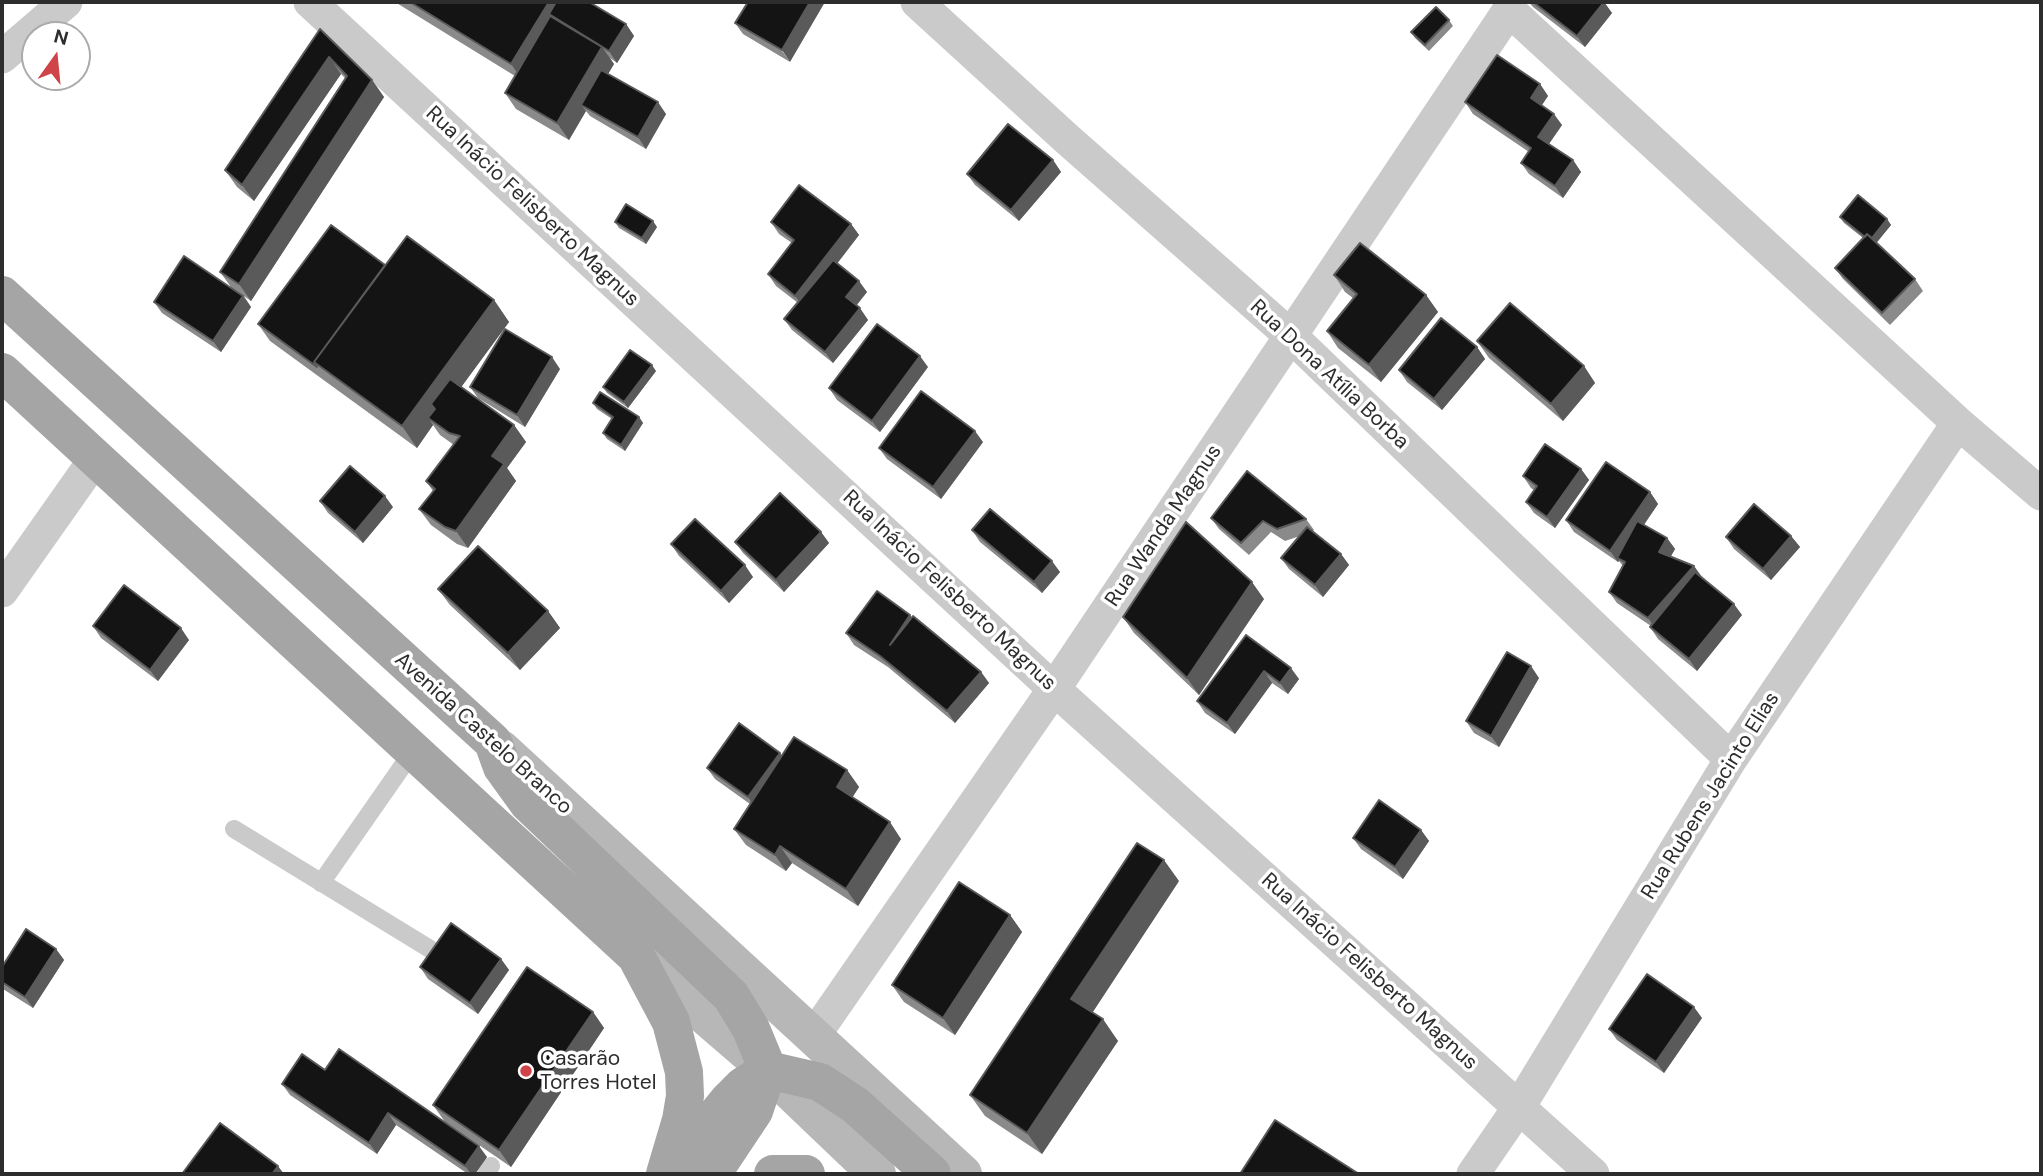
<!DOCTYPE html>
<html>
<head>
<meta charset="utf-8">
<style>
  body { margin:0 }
  #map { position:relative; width:2043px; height:1176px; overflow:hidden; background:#fff; font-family:"DM Sans",sans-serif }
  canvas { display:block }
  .frame { position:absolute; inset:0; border:4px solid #2d2d2d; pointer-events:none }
  .north { position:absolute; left:21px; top:21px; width:70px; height:70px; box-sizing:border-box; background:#fff; border:2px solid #ababab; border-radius:50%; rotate:15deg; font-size:19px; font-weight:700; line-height:28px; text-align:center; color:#2d2d2d }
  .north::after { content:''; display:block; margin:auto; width:24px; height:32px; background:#ce4449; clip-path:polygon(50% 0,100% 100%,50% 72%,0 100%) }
</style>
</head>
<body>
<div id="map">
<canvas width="2043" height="1176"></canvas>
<div class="frame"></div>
<div class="north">N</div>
</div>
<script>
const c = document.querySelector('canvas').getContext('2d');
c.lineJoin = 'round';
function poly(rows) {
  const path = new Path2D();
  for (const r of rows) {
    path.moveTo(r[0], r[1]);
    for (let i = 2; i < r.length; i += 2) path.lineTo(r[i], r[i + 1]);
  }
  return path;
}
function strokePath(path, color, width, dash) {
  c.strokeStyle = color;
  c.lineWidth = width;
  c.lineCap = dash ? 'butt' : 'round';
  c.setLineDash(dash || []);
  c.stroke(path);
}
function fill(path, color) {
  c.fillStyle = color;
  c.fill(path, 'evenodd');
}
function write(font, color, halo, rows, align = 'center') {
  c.font = font + ' "DM Sans",sans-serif';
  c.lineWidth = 7;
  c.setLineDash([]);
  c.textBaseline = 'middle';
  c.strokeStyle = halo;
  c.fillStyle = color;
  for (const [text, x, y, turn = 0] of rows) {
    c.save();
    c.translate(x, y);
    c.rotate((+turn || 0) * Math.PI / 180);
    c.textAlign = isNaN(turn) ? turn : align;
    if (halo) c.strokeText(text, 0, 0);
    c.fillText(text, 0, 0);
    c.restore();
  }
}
const service = poly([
  [234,829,430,949],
  [321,883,413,751],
  [486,1174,491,1166]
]);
const minor = poly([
  [310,2,1054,689,1593,1174],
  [917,2,1067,139,1292,337,1731,759],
  [2,57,66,2],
  [2,591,95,459],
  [813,1037,1054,689,1509,10,1958,423,2041,494],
  [1473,1174,1519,1107,1731,759,1958,423]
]);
const secondary = poly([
  [501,749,963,1174],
  [638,958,768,1070,877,1174]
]);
const primary = poly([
  [2,295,493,742,502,767,528,803,731,996,751,1029,768,1070],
  [2,372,636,956,671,1022,684,1072,685,1096,681,1120,665,1174],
  [768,1070,820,1082,855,1105,932,1174],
  [673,1169,728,1101,743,1086,768,1070],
  [712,1174,754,1111,767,1072],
  [773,1174,806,1174]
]);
const wall = poly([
  [395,2,589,2,626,24,634,36,617,63,610,58,614,64,608,74,666,114,646,149,590,116,586,111,569,140,516,109,505,93,515,76],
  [748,2,790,62,743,34,735,23],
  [1529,2,1604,2,1612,13,1585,47,1533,7],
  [1449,20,1453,26,1429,51,1415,38,1411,32],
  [320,29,372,80,384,97,251,301,244,296,251,307,221,352,162,313,154,302,231,287,220,272,346,79,341,74,254,201,237,187,225,170],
  [1540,84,1548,96,1542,105,1562,125,1549,144,1573,160,1581,172,1563,198,1529,174,1521,163,1529,152,1473,114,1465,102],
  [1053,160,1061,172,1019,221,975,185,967,174],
  [1840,217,1887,219,1891,225,1876,243,1915,279,1923,291,1890,325,1843,279,1835,268,1863,238,1844,223],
  [615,222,657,227,646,244,619,228],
  [771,222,851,224,859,235,837,263,867,292,857,305,868,320,833,363,792,330,784,319,798,303,776,286,768,274,792,243,779,234],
  [385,265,494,300,509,322,461,387,514,425,526,442,507,468,516,481,468,548,457,544,431,525,419,509,433,491,426,481,454,445,440,435,433,425,417,448,270,341,258,324],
  [1334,275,1426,295,1438,312,1381,382,1338,348,1327,331,1353,298,1345,292],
  [1477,341,1584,366,1595,383,1563,421,1489,358],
  [1477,347,1485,359,1442,410,1407,382,1399,370],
  [928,367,880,432,837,400,829,388],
  [560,369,525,427,478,398,470,387],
  [656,371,628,408,607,393,603,387],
  [593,403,639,417,643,423,625,451,607,439,603,433,612,419,597,409],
  [983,442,941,499,887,459,879,448],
  [1581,469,1589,480,1555,528,1534,513,1526,502,1534,490,1531,488,1523,476],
  [1650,492,1658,504,1644,525,1667,538,1675,549,1671,556,1694,566,1701,577,1742,615,1697,671,1658,639,1650,627,1651,626,1617,603,1609,592,1623,566,1619,561,1618,562,1574,532,1566,520],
  [320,501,393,507,363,543,328,513],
  [1211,518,1306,519,1314,530,1313,531,1341,554,1349,565,1323,597,1289,569,1281,558,1300,536,1285,541,1271,532,1249,555,1219,529],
  [972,530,1060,572,1042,593,980,542],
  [821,532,829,543,784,592,743,553,735,542],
  [1791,536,1800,547,1771,580,1734,549,1726,537],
  [671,544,753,577,729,603,679,556],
  [438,589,548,611,560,628,520,670,450,605],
  [1264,599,1199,695,1134,633,1123,617],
  [912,618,981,672,989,683,955,723,888,667,854,645,846,633],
  [93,626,189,640,158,681,101,638],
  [1246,635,1299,679,1288,694,1272,683,1235,734,1205,713,1197,701],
  [1539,678,1499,747,1474,733,1466,721],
  [782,755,847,770,859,787,852,798,901,839,858,906,792,863,786,871,746,845,734,829,750,804,715,779,707,768],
  [1421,830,1429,841,1403,879,1361,849,1353,838],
  [1179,881,1092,1012,1118,1041,1042,1154,985,1116,970,1095],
  [1010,915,1022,932,955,1035,904,1002,892,985],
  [56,949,64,960,33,1008,3,989,2,987,2,967],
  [501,959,509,970,478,1014,428,979,420,967],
  [593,1012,604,1028,511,1167,447,1123,487,1157,475,1174,468,1174,396,1125,377,1154,290,1095,282,1084,325,1070,445,1122,433,1105],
  [1702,1018,1664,1073,1617,1040,1609,1029]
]);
const shadedWall = poly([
  [549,2,571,2,549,14,557,25,523,81,511,64],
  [810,2,825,2,790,62,782,50],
  [1604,2,1612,13,1585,47,1577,36],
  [626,24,634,36,617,63,609,51],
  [602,47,614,64,588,108,581,105,586,111,569,140,557,123],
  [329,57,341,74,254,201,242,185],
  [372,80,384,97,251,301,239,284],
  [1540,84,1548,96,1539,109,1531,98],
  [658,102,666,114,646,149,638,137],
  [1554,114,1562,125,1546,148,1538,137],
  [1053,160,1061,172,1019,221,1011,210],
  [1573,160,1581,172,1563,198,1555,186],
  [1887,219,1891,225,1874,246,1870,241],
  [653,221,657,227,646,244,642,238],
  [851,224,859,235,804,307,795,296],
  [859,281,867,292,854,308,846,297],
  [1426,295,1438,312,1381,382,1369,365],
  [243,296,251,307,221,352,213,341],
  [494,300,509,322,440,416,431,404,439,417,428,418,433,425,417,448,402,426],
  [860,308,868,320,833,363,825,352],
  [1477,347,1485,359,1442,410,1434,399],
  [920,356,928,367,880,432,872,421],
  [552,357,560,369,525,427,517,415],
  [652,365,656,371,628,408,624,402],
  [1584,366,1595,383,1563,421,1551,404],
  [639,417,643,423,625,451,621,445],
  [514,425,526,442,507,468,516,481,468,548,456,531,492,456],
  [975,431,983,442,941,499,933,487],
  [1581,469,1589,480,1555,528,1547,517],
  [1650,492,1658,504,1620,559,1617,558,1619,561,1618,562,1610,551],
  [385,496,393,507,363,543,355,532],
  [821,532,829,543,784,592,776,580],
  [1791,536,1800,547,1771,580,1763,569],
  [1667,538,1675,549,1667,563,1659,552],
  [1341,554,1349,565,1323,597,1315,585],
  [1052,561,1060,572,1042,593,1034,582],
  [745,565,753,577,729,603,721,591],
  [1694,566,1702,577,1656,629,1648,618],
  [1252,582,1264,599,1199,695,1187,678],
  [1734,604,1742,615,1697,671,1689,659],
  [548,611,560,628,520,670,508,653],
  [910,615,918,626,890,645],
  [181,628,189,640,158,681,150,670],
  [1531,666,1539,678,1499,747,1491,736],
  [1291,668,1299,679,1288,694,1280,683],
  [1264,671,1272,683,1235,734,1227,723],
  [981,672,989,683,955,723,947,711],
  [780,753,788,764,756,809,748,797],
  [847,770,859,787,848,804,837,787],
  [890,822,901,839,858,906,846,889],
  [1421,830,1429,841,1403,879,1395,867],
  [780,846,792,863,786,871,775,855],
  [1164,860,1179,881,1087,1021,1071,999],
  [1010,915,1022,932,955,1035,943,1018],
  [56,949,64,960,33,1008,25,997],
  [501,959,509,970,478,1014,470,1003],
  [1694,1007,1702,1018,1664,1073,1656,1062],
  [593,1012,604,1028,511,1167,499,1150],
  [1103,1019,1118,1041,1042,1154,1027,1133],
  [388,1113,396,1125,377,1154,369,1143],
  [479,1146,487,1157,475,1174,471,1174,465,1166],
  [278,1166,284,1174,272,1174]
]);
const building = poly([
  [410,2,549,2,511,64,410,2],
  [556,2,589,2,626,24,609,51,549,14,556,2],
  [748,2,810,2,782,50,735,23,748,2],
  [1533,2,1604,2,1577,36,1533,2],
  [1436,7,1449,20,1425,45,1411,32,1436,7],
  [550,16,602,47,557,123,505,93,550,16],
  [320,29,372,80,239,284,220,272,347,76,329,57,242,185,225,170,320,29],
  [1497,55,1540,84,1531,98,1554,114,1538,137,1573,160,1555,186,1521,163,1531,148,1465,102,1497,55],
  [601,70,658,102,638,137,581,105,601,70],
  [1008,124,1053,160,1011,210,967,174,1008,124],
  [799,185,851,224,795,296,768,274,794,240,771,222,799,185],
  [1858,195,1887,219,1872,238,1867,234,1865,237,1840,217,1858,195],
  [626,204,653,221,642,238,615,222,626,204],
  [331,225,385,265,314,362,317,367,258,324,331,225],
  [1867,234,1915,279,1882,313,1835,268,1867,234],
  [407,236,494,300,402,426,314,362,407,236],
  [1360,243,1426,295,1369,365,1327,331,1357,294,1334,275,1360,243],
  [184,256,243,296,213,341,154,302,184,256],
  [833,260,859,281,846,297,860,308,825,352,784,319,833,260],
  [1510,303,1584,366,1551,404,1477,341,1510,303],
  [1441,318,1477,347,1434,399,1399,370,1441,318],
  [877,324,920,356,872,421,829,388,877,324],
  [505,329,552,357,517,415,470,387,505,329],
  [630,350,652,365,624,402,603,387,630,350],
  [450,379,514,425,492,456,504,464,456,531,445,527,419,509,435,489,426,481,460,436,449,433,428,418,435,409,431,404,450,379],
  [921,391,975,431,933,487,879,448,921,391],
  [600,392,639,417,621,445,603,433,613,417,593,403,600,392],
  [1545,444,1581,469,1547,517,1526,502,1537,486,1523,476,1545,444],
  [1606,462,1650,492,1610,551,1566,520,1606,462],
  [350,466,385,496,355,532,320,501,350,466],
  [1247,471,1306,519,1277,529,1263,521,1241,543,1211,518,1247,471],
  [780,493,821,532,776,580,735,542,780,493],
  [1754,504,1791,536,1763,569,1726,537,1754,504],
  [990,509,1052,561,1034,582,972,530,990,509],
  [695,519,745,565,721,591,671,544,695,519],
  [1637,521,1667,538,1659,552,1694,566,1648,618,1609,592,1625,562,1617,558,1637,521],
  [1186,522,1252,582,1187,678,1123,617,1186,522],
  [1307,527,1341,554,1315,585,1281,558,1307,527],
  [478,546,548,611,508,653,438,589,478,546],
  [1695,572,1734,604,1689,659,1650,627,1695,572],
  [124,585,181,628,150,670,93,626,124,585],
  [877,591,910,615,890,645,913,616,981,672,947,711,880,656,846,633,877,591],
  [1246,635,1291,668,1280,683,1264,671,1227,723,1197,701,1246,635],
  [1507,652,1531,666,1491,736,1466,721,1507,652],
  [739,723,780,753,748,797,707,768,739,723],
  [794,737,847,770,837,787,890,822,846,889,780,846,775,855,734,829,794,737],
  [1379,800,1421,830,1395,867,1353,838,1379,800],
  [1137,843,1164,860,1071,999,1103,1019,1027,1133,970,1095,1137,843],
  [959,882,1010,915,943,1018,892,985,959,882],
  [451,923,501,959,470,1003,420,967,451,923],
  [26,929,56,949,25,997,2,982,2,967,26,929],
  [527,967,593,1012,499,1150,433,1105,527,967],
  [1647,974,1694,1007,1656,1062,1609,1029,1647,974],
  [339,1049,479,1146,465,1166,388,1113,369,1143,282,1084,302,1054,325,1070,339,1049],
  [1275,1120,1359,1174,1240,1174,1275,1120],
  [220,1123,278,1166,272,1174,182,1174,220,1123]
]);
const markers = [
  [526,1071,7,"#ce4449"]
];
const streetNames = [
  ["Rua Inácio Felisberto Magnus",532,207,43],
  ["Rua Dona Atília Borba",1329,375,43],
  ["Rua Wanda Magnus",1164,526,-56],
  ["Rua Inácio Felisberto Magnus",949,591,43],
  ["Avenida Castelo Branco",483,734,42],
  ["Rua Rubens Jacinto Elias",1711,796,-58],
  ["Rua Inácio Felisberto Magnus",1369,972,42]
];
const poiNames = [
  ["Casarão",540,1059],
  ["Torres Hotel",540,1083]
];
strokePath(service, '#cacaca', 18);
strokePath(minor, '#cacaca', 33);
strokePath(secondary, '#b7b7b7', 38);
strokePath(primary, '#a5a5a5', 38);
fill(wall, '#8a8a8a');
fill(shadedWall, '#5a5a5a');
fill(building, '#141414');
strokePath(building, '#5a5a5a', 2);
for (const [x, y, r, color] of markers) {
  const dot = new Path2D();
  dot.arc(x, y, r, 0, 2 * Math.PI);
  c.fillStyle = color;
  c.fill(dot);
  strokePath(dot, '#fff', 2.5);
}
write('21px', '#2d2d2d', '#fff', streetNames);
write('21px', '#2d2d2d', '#fff', poiNames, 'left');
</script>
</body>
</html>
